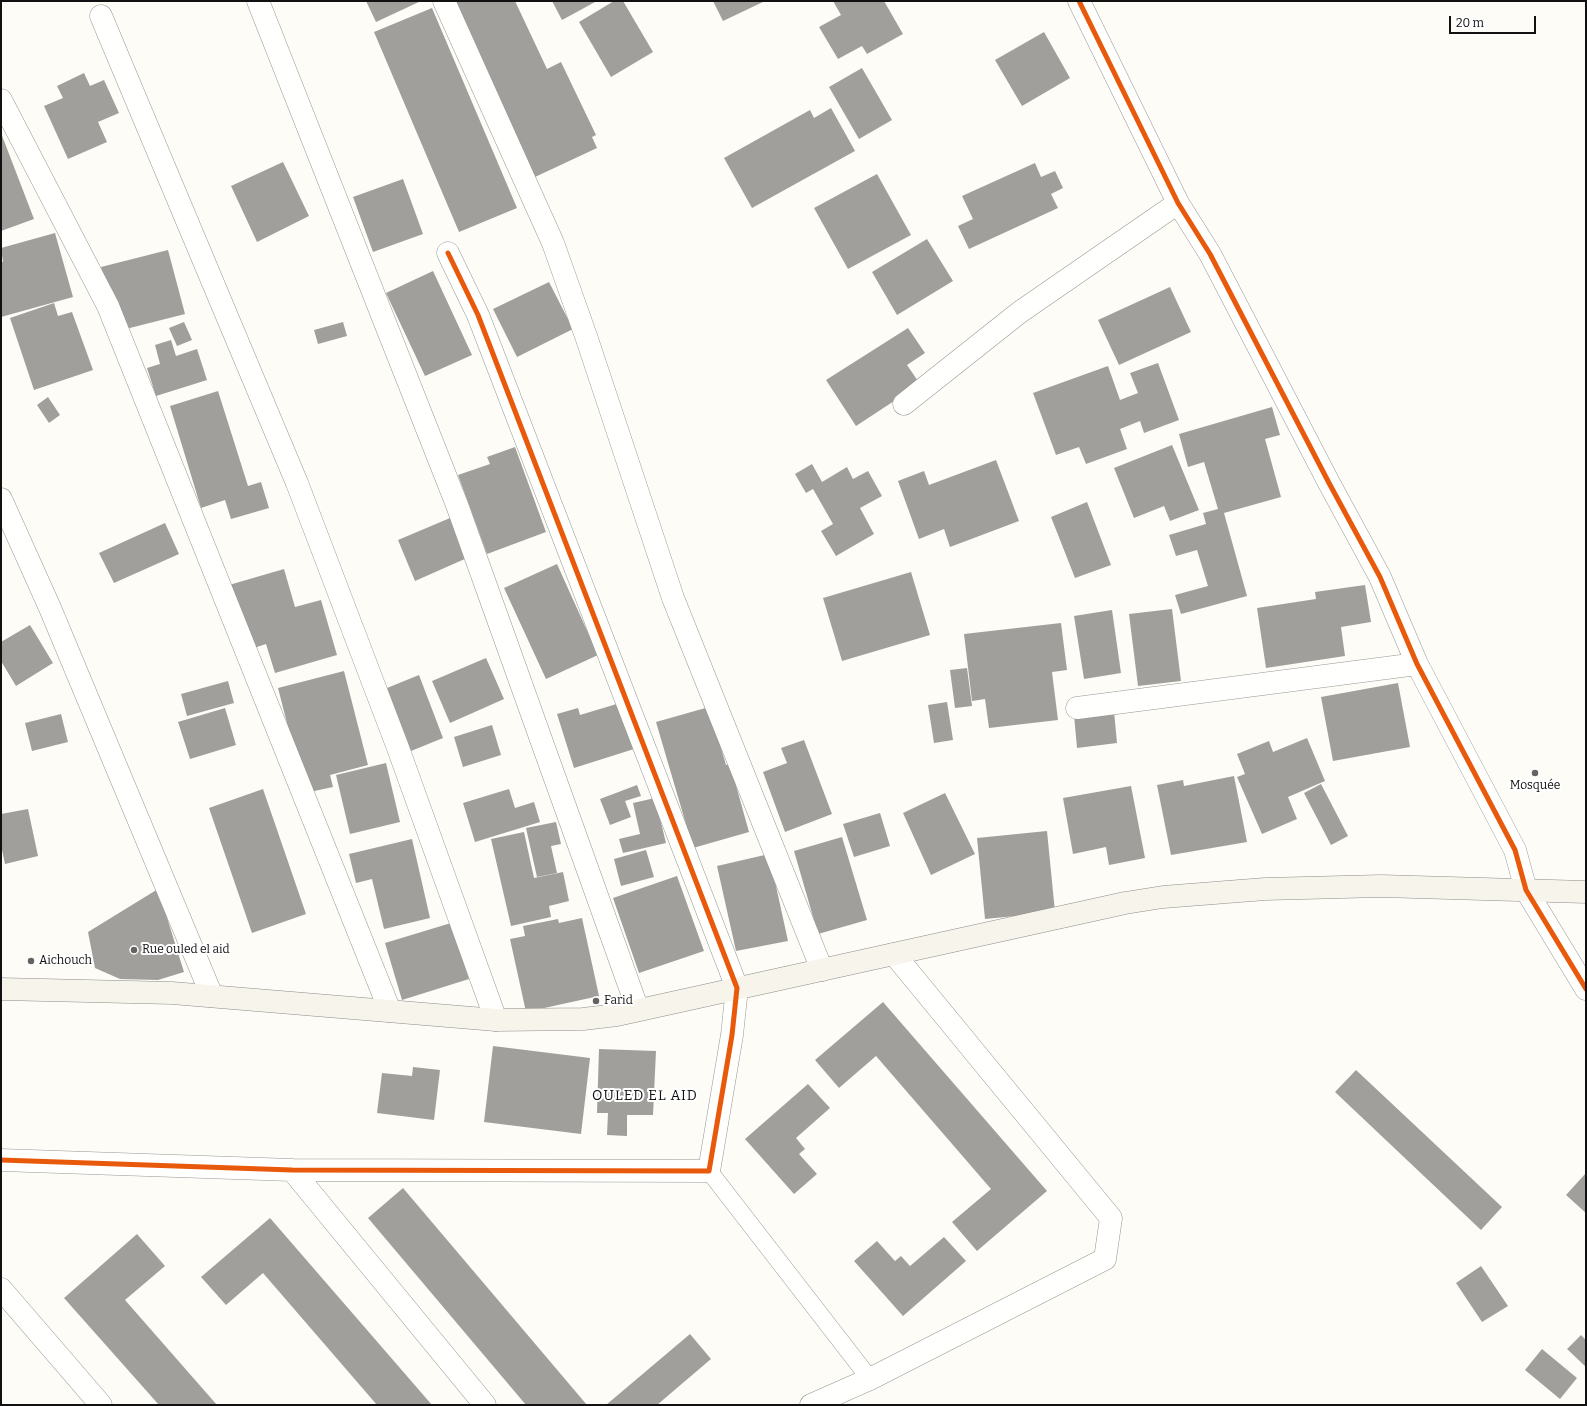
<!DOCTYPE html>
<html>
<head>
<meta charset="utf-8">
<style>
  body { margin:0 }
  #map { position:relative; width:1587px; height:1406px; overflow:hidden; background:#fdfcf7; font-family:Bitter,serif }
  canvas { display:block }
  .frame { position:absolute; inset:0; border:2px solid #111; pointer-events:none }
  .scale { position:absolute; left:1449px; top:16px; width:87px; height:18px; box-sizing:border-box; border:2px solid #111; border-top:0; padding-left:5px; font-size:12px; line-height:14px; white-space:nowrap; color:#111; -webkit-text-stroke:3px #fff; paint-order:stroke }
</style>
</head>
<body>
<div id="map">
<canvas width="1587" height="1406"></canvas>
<div class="frame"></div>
<div class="scale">20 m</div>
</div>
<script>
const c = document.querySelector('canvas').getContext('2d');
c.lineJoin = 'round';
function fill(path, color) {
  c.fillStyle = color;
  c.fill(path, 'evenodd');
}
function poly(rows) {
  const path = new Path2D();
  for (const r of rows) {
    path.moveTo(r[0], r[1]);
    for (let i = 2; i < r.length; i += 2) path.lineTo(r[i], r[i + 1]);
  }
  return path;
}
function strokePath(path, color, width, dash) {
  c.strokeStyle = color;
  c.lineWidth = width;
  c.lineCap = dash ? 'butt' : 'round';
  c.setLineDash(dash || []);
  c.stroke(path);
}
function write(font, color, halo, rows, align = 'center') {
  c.font = font + ' Bitter,serif';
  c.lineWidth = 4;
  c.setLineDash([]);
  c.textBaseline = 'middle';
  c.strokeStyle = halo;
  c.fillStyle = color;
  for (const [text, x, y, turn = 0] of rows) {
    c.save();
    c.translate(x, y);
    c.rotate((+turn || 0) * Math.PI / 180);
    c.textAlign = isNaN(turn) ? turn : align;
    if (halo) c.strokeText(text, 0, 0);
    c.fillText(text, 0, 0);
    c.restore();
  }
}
const building = poly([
  [366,1,421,1,376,22],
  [452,1,515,1,547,69,561,62,596,135,592,137,597,148,535,177],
  [552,1,597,1,562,20],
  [614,1,623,1,653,52,611,77,579,22],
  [713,1,765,1,723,21],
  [833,1,884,1,903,34,867,54,862,46,838,59,819,27,841,15],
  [432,8,517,208,459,232,374,32],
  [1044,32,1070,78,1022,106,995,60],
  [862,68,892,120,859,139,829,87],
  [84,73,90,86,104,80,119,113,98,122,107,142,68,159,44,106,63,98,57,86],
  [831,108,855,151,752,208,724,158,810,110,814,118],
  [1,133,34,219,1,231],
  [283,162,309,216,257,242,231,186],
  [1035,163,1041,177,1055,171,1063,188,1051,194,1058,208,969,249,958,226,973,219,962,196],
  [877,174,911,235,848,269,814,208],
  [403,179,423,234,373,252,353,197],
  [55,233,73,297,1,317,1,262,3,262,1,248],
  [927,239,953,281,897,315,872,272],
  [168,250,185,314,118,331,101,267],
  [433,271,472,355,425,376,386,293],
  [549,282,573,329,517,357,493,309],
  [1170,287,1191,332,1119,365,1098,320],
  [54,303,58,316,72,312,93,370,34,390,10,318],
  [184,322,192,340,177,346,169,328],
  [343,322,347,336,318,344,314,330],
  [908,328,925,353,907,365,920,384,856,426,826,380],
  [171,340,176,356,197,349,207,380,156,396,147,368,160,364,155,345],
  [1158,363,1179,420,1144,433,1140,421,1120,429,1127,449,1086,464,1079,447,1056,455,1033,393,1108,366,1120,400,1138,393,1130,373],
  [218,391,248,486,261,482,269,508,231,519,225,500,201,508,170,406],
  [48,397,60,415,49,423,37,405],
  [1272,407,1280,435,1265,439,1281,497,1224,513,1247,596,1181,614,1175,595,1208,586,1197,550,1176,556,1169,535,1206,524,1203,513,1218,509,1204,462,1188,467,1179,434],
  [1172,445,1199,510,1170,521,1164,506,1134,518,1114,468],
  [515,447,546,532,487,554,458,475,490,464,487,457],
  [996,460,1019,521,950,547,944,529,919,539,898,481,924,471,929,485],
  [812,464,822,482,847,467,853,479,868,471,882,496,860,508,874,534,836,556,821,531,833,524,813,489,806,493,795,474],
  [1087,502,1111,565,1075,578,1051,517],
  [450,518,467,558,415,581,398,540],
  [165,523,179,554,114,583,99,553],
  [557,564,598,655,546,679,504,588],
  [284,569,295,607,321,600,337,655,275,673,266,644,248,650,229,585],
  [911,572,930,635,842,661,823,598],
  [1365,585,1371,622,1341,627,1345,656,1266,668,1257,608,1316,599,1315,592],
  [1172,609,1181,681,1138,686,1129,614],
  [1112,610,1121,673,1084,679,1074,616],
  [1061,623,1067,670,1052,672,1058,720,989,728,985,699,972,701,964,634],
  [30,625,53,663,16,686,1,661,1,642],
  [486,658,504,699,450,723,432,681],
  [967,668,972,706,955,708,950,670],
  [344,671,368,765,330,775,333,787,305,793,278,688],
  [419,675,443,738,411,751,387,688],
  [228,681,234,703,187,716,181,694],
  [1398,683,1410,747,1333,761,1321,697],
  [947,702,953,740,934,743,928,705],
  [620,703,634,749,574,768,557,714,578,708,580,715],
  [709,707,726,765,730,764,749,832,693,848,656,722],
  [225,708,236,745,190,759,178,722],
  [1114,711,1117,743,1077,748,1074,715],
  [61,714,68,742,32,751,25,723],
  [492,725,501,755,463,767,454,737],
  [1307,738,1325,781,1288,797,1297,819,1262,834,1237,777,1245,774,1237,754,1269,741,1273,752],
  [804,740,832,814,785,832,763,772,787,763,781,748],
  [386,763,400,822,350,834,336,775],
  [1234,776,1247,842,1171,855,1157,785,1183,780,1184,786],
  [1321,784,1348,836,1331,845,1304,793],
  [637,785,641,796,625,801,631,817,610,825,600,799],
  [1131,786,1145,858,1109,865,1106,847,1073,854,1063,798],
  [263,789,306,914,252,933,209,808],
  [509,789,515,808,534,802,540,822,475,842,463,803],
  [945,793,975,854,931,875,903,813],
  [655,798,666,843,623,853,619,839,640,834,633,803],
  [28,809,38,856,5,864,1,845,1,814],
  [880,813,890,846,854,857,843,824],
  [556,822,561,844,551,846,557,873,537,877,526,828],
  [1047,831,1055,912,985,919,977,838],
  [524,832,534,878,563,872,569,901,549,906,551,917,511,926,491,839],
  [842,837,867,920,818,934,794,851],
  [412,839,430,918,384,929,372,879,356,883,349,854],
  [646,850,654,877,621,886,614,859],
  [769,854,788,941,736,951,717,866],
  [677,876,704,951,639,973,613,898],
  [158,889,184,972,158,980,120,979,95,968,88,932],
  [582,918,599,996,526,1012,510,939,525,936,523,926,558,919,559,923],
  [451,923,469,979,402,1000,385,943],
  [883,1002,1047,1191,977,1251,952,1222,991,1189,876,1056,839,1088,815,1060],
  [493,1046,590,1058,581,1134,484,1122],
  [599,1049,656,1051,653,1115,627,1115,627,1136,607,1135,608,1113,597,1113],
  [413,1067,440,1070,434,1120,377,1113,382,1073,412,1076],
  [1356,1070,1502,1207,1481,1230,1335,1092],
  [808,1084,830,1108,796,1138,805,1149,799,1154,817,1174,794,1194,745,1139],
  [1586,1173,1586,1213,1566,1195],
  [403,1188,587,1405,526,1405,368,1218],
  [270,1218,432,1405,377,1405,263,1273,226,1305,201,1277],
  [137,1234,165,1266,125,1300,217,1405,159,1405,64,1298],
  [944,1237,966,1261,903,1316,854,1261,877,1241,895,1261,901,1256,910,1266],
  [1481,1266,1508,1306,1482,1322,1456,1283],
  [690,1334,711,1359,657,1405,606,1405],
  [1581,1335,1586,1340,1586,1367,1567,1349],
  [1542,1349,1577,1378,1560,1399,1525,1370]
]);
const lane = poly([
  [709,1171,870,1379]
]);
const street = poly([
  [258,1,457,505,638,1010],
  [444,1,553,243,587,339,673,598,822,970],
  [1079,1,1178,203,1210,254,1329,483,1380,577,1417,664,1515,850,1526,890,1586,989],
  [101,16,297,483,398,748,496,1020],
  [1,100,108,306,390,1011],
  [904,404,1020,312,1178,203],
  [1,499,50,608,212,996],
  [1077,708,1417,664],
  [1,1160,292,1170,709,1171,732,1035,737,988,478,315,448,253],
  [292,1170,485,1405],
  [1,1289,101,1405],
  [811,1405,870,1379,1105,1259,1111,1218,894,954]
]);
const secondary = poly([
  [1,989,172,993,496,1020,583,1019,617,1015,1125,903,1163,897,1265,889,1381,886,1586,892]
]);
const cycleway = poly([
  [1079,1,1178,203,1210,254,1329,483,1380,577,1417,664,1515,850,1526,890,1586,989],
  [1,1160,292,1170,709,1171,732,1035,737,988,478,315,448,253]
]);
const markers = [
  [1535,773,4,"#646362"],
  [134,950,4,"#646362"],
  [31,961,4,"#646362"],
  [596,1001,4,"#646362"]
];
const poiNames = [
  ["Mosquée",1535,786,"center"],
  ["Rue ouled el aid",142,950],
  ["Aichouch",39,961],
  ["Farid",604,1001]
];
const quarterNames = [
  ["OULED EL AID",645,1096]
];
fill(building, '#a19f9c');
strokePath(lane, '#979795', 18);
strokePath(street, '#979795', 23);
strokePath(secondary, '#8e8d8b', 23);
strokePath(lane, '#fffffe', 17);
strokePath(street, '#fffffe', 22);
strokePath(secondary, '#f6f4eb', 22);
strokePath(cycleway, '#e8590c', 5);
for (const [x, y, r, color] of markers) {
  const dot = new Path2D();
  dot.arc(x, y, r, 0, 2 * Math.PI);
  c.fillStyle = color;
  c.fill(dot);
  strokePath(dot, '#fff', 1.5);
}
write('12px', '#111', '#fff', poiNames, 'left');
c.letterSpacing = '1px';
write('14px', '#111', '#fff', quarterNames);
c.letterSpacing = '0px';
</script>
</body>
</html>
